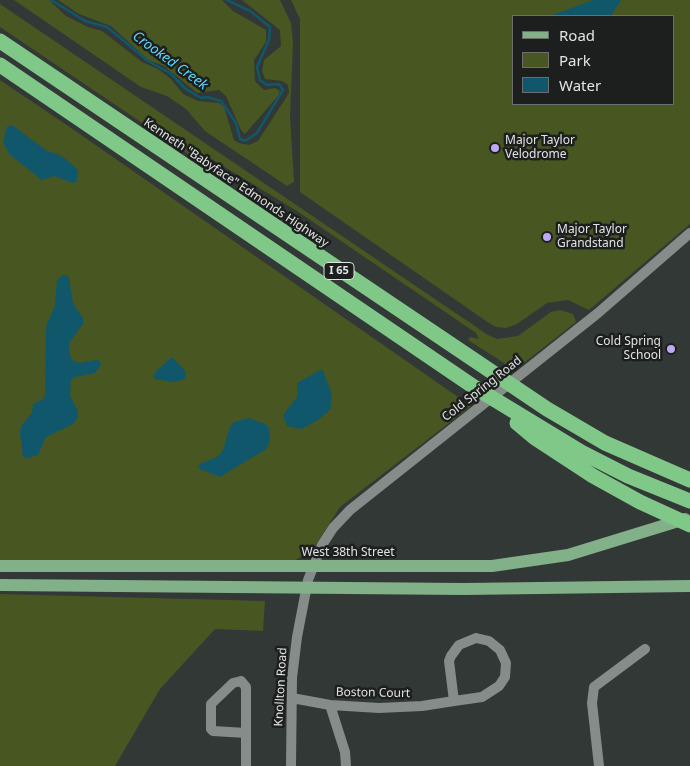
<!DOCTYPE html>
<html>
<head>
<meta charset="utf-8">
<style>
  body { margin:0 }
  #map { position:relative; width:690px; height:766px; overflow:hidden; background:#323836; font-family:"Noto Sans",sans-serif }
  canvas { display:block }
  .legend { position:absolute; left:512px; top:15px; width:162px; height:90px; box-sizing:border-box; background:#1c1f1e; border:1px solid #6a6e6c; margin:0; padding:6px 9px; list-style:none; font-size:15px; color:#e0e4e2 }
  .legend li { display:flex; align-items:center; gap:10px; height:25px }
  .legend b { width:25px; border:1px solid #6a6e6c }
</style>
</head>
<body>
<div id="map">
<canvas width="690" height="766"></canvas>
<ul class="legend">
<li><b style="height:6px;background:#82b089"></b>Road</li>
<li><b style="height:14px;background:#485621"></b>Park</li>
<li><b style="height:14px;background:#11576b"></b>Water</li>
</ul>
</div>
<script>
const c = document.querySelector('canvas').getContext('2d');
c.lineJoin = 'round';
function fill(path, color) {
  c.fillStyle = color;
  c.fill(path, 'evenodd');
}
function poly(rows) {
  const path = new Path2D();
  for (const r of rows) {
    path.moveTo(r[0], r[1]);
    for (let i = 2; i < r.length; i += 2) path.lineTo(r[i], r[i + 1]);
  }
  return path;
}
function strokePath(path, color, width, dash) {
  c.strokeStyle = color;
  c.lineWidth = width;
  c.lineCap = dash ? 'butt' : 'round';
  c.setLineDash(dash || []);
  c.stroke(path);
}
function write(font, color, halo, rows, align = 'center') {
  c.font = font + ' "Noto Sans",sans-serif';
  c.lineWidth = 5;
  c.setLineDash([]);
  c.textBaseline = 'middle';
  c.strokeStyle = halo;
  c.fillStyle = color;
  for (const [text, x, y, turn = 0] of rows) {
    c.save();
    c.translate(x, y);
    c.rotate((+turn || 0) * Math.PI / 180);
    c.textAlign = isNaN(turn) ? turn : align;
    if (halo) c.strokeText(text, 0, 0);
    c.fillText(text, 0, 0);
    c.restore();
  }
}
const green = poly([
  [14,0,49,0,66,16,88,27,102,31,142,62,158,69,171,79,183,94,198,101,219,103,224,107,234,140,239,143,249,145,258,141,289,93,288,85,282,81,265,79,262,71,264,60,281,46,280,30,242,0,280,0,291,23,293,42,290,117,294,182,287,186,205,131,186,109,167,96,141,87],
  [58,0,222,0,233,11,266,30,266,42,254,60,255,81,264,90,275,88,280,91,278,96,245,134,241,130,226,96,219,90,197,93,164,66,148,60,111,26,79,14],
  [291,0,690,0,690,224,589,310,568,300,547,303,517,324,506,328,496,327,486,321,300,192,300,19],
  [514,16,674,16,674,104,514,104],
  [0,4,488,335,497,339,518,336,551,312,560,310,573,314,576,322,515,370,468,340,470,337,479,339,476,333,297,211,205,155,200,162,0,27],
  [0,80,74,130,471,406,340,507,312,551,295,560,0,561],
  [0,594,265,601,263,631,215,629,160,689,115,766,0,766]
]);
const water = poly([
  [593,0,621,0,611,16,550,16],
  [12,125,47,151,58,154,67,160,78,170,77,181,73,183,54,176,42,180,10,155,3,142,7,127],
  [62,275,67,275,69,278,73,303,83,318,83,324,69,343,69,352,72,360,79,363,96,360,100,361,101,365,95,373,75,377,71,380,70,396,78,411,78,418,73,424,46,437,38,455,28,458,23,457,20,434,21,426,32,413,33,404,42,400,45,395,46,327,55,305,57,280],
  [172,357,186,372,185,379,174,382,155,379,153,376,156,371],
  [322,369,332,394,330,410,315,422,301,429,287,426,283,415,297,397,297,383],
  [249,418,265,424,269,428,270,441,266,449,220,477,200,469,198,467,200,464,217,457,223,450,230,427,234,422]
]);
const stream = poly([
  [51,0,85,21,107,27,148,61,170,73,186,89,201,98,207,97,221,101,236,123,240,139,245,141,257,133,283,90,279,84,267,85,260,80,257,67,269,40,270,27,250,11,227,0]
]);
const minor = poly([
  [476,638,489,641,500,650,506,663,505,677,499,686,482,697,454,701,449,661,451,656,459,645,476,638],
  [241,681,246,687,246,733,213,731,211,729,211,704,233,683,241,681],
  [292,698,330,705,379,708,422,706,454,701],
  [330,705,345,752,346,766],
  [246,733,246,766],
  [291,766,292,678,297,637,308,580,322,545,333,528,350,510,598,313,690,233],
  [599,766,592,703,594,687,645,649]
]);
const major = poly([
  [0,566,492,566,568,555,685,519],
  [0,585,464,589,690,586]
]);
const highway = poly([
  [0,41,547,409,605,443,690,480],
  [0,65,474,387,581,452,628,476,690,501],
  [517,423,535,438,593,476,640,502,690,525]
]);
const markers = [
  [495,148,5,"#bfa9f4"],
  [547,237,5,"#bfa9f4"],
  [671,349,5,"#bfa9f4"]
];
const shields = [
  [339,271,30]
];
const shieldNames = [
  ["I 65",339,271]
];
const poiNames = [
  ["Major Taylor",505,141],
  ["Velodrome",505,155],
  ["Major Taylor",557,230],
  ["Grandstand",557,244],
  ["Cold Spring",661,342,"right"],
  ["School",661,356,"right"]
];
const streetNames = [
  ["Kenneth \"Babyface\" Edmonds Highway",236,183,34],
  ["Cold Spring Road",482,389,-38],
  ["West 38th Street",348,553],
  ["Knollton Road",281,687,-87],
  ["Boston Court",373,693,1]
];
const waterNames = [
  ["Crooked Creek",170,61,36]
];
fill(green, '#485621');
fill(water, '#11576b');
strokePath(stream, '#11576b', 2.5);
strokePath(minor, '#858c8a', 10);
strokePath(major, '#82b089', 12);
strokePath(highway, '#80c888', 15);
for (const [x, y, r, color] of markers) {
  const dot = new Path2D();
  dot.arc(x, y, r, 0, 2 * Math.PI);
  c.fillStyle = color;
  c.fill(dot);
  strokePath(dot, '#1c1f1e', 2);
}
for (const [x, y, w] of shields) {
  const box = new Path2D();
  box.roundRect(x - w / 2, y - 8.5, w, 17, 4);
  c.fillStyle = '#1c1f1e';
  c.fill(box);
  strokePath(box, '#e0e4e2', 1);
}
write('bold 11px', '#e0e4e2', null, shieldNames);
write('12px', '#e0e4e2', '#1c1f1e', poiNames, 'left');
write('12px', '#e0e4e2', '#1c1f1e', streetNames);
write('italic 14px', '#5dd7fe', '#1c1f1e', waterNames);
</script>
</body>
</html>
